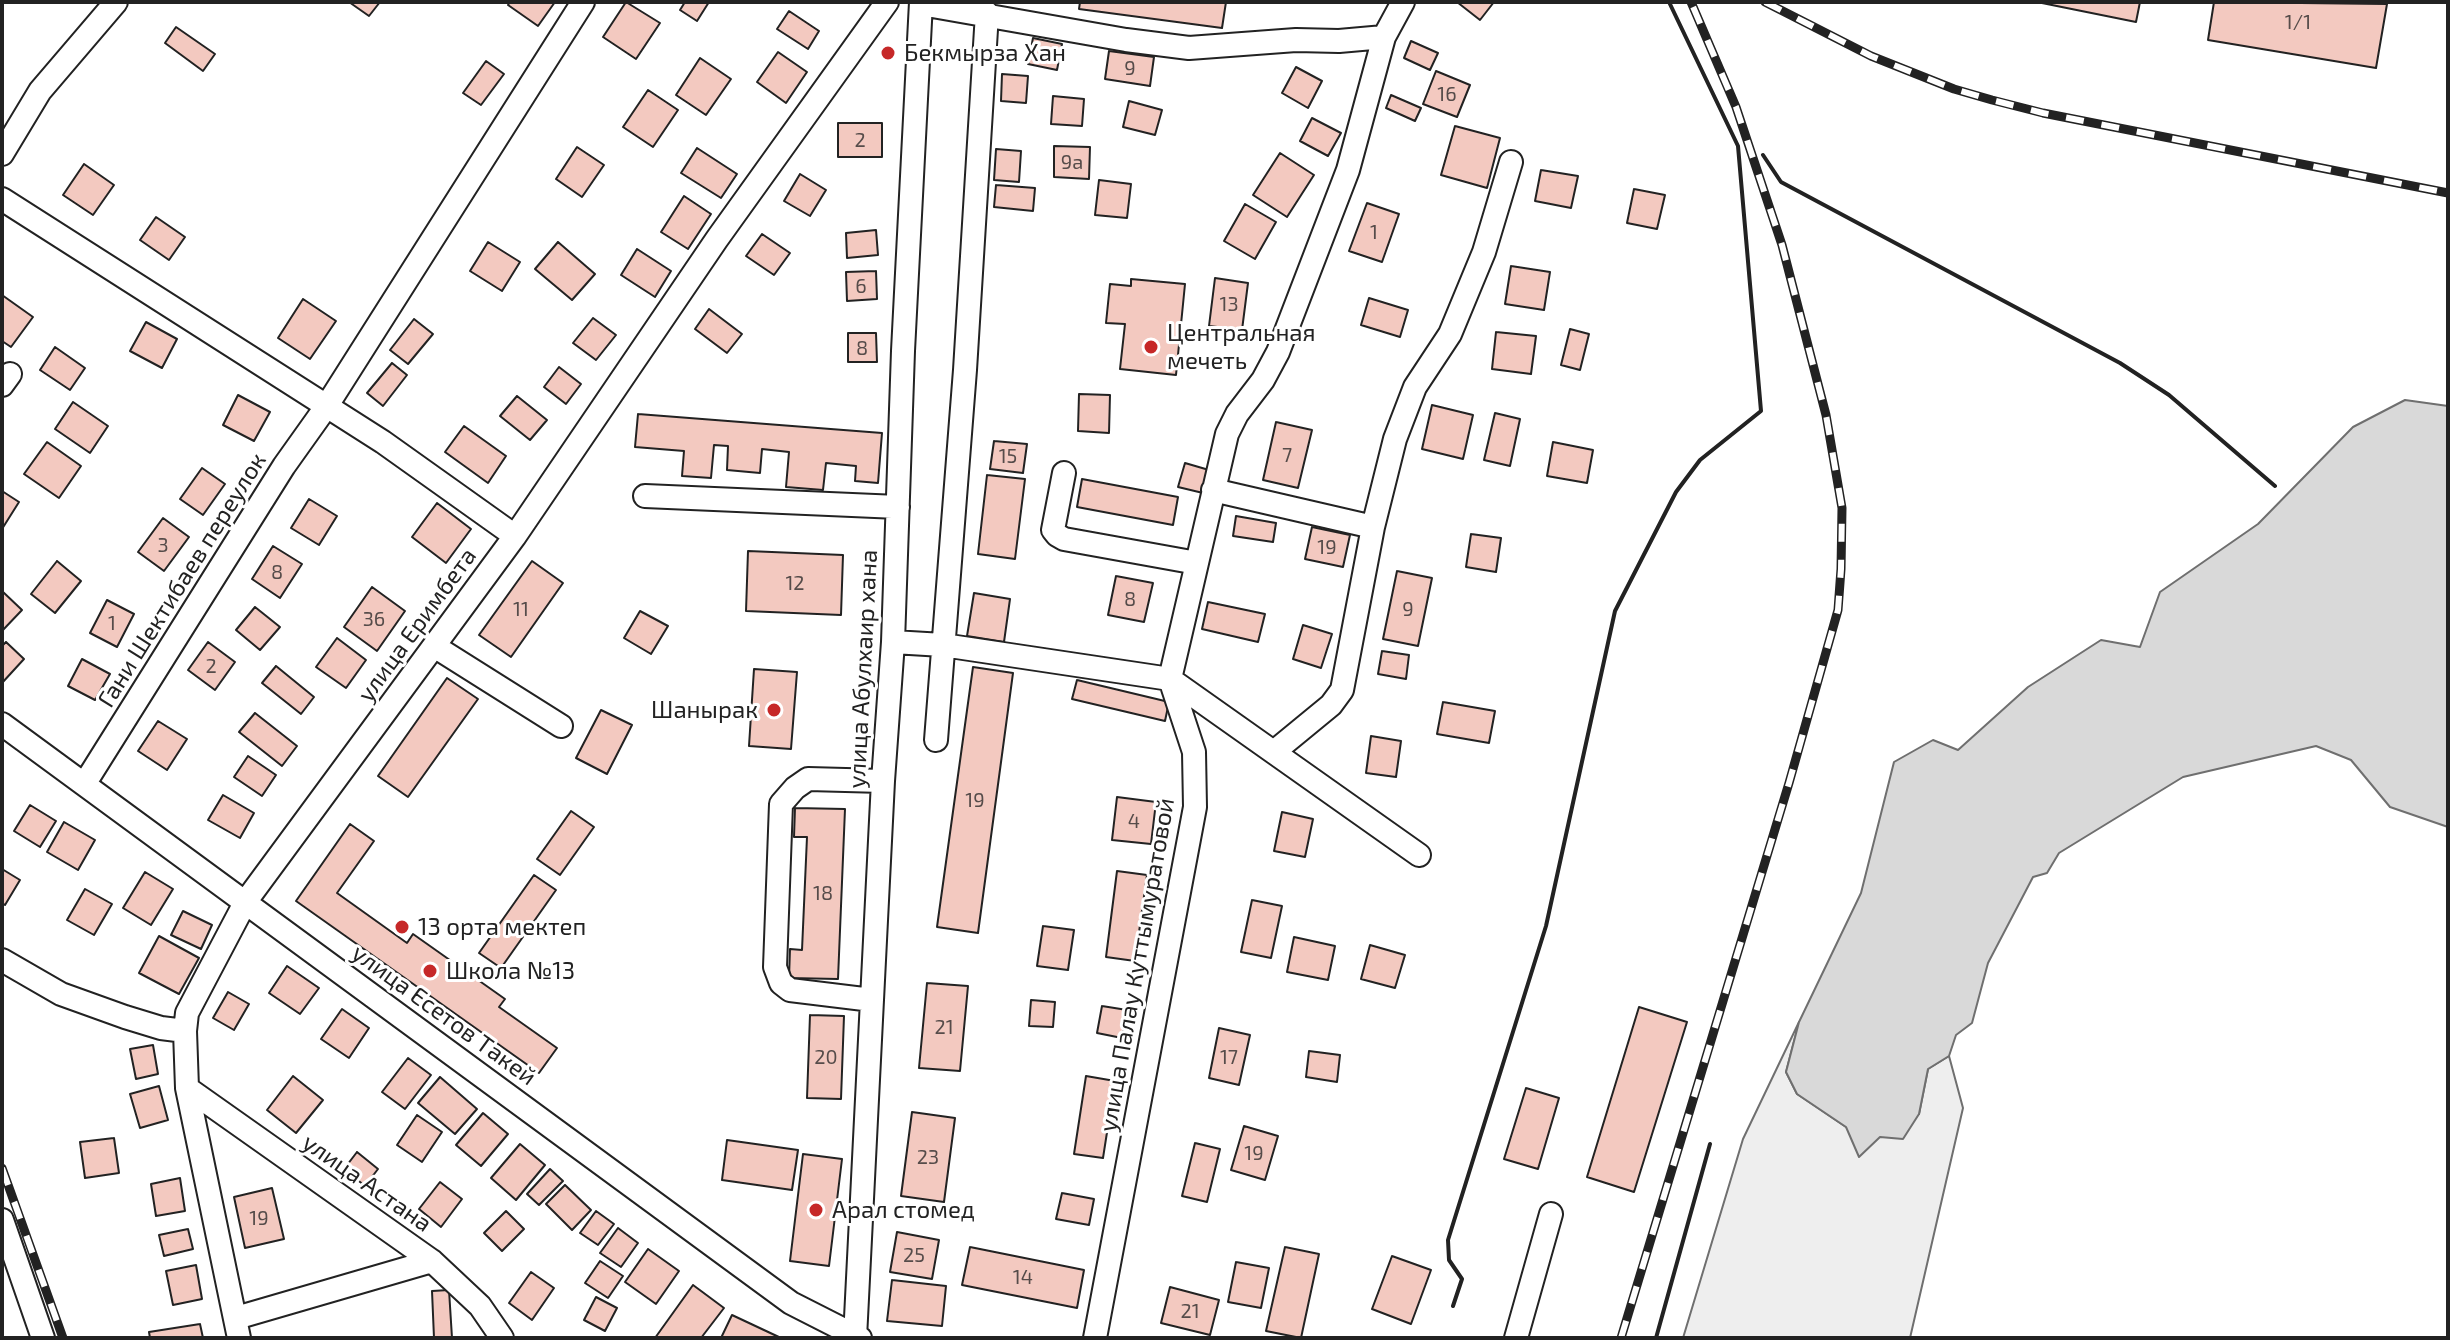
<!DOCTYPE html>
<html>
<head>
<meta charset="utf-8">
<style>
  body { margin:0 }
  #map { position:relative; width:2450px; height:1340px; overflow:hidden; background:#fff; font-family:"Exo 2",sans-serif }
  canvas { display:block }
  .frame { position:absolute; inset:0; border:4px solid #222; pointer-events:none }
</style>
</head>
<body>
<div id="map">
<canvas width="2450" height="1340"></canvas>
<div class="frame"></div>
</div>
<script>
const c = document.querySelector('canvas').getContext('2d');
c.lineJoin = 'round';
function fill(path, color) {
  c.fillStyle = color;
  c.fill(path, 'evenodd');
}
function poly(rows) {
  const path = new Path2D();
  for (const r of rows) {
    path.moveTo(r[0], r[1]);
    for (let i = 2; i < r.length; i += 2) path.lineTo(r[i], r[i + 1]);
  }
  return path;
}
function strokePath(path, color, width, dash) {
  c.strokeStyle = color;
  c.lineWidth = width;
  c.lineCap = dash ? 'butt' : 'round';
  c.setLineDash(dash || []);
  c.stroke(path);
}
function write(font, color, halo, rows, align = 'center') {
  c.font = font + ' "Exo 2",sans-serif';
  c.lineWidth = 6;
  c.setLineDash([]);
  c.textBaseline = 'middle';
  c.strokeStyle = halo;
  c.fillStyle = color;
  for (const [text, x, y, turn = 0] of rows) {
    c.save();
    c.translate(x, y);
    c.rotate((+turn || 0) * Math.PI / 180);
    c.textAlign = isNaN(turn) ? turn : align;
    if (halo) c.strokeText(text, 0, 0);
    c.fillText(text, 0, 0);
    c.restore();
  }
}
const green = poly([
  [1799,1022,1786,1072,1797,1094,1846,1127,1880,1137,1919,1114,1928,1069,1949,1056,1963,1108,1910,1338,1683,1338,1743,1139,1799,1022]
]);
const water = poly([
  [2405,400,2448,406,2448,827,2390,807,2351,760,2316,746,2183,777,2059,853,2047,873,2033,877,1988,963,1972,1023,1956,1035,1949,1056,1928,1069,1919,1114,1903,1139,1880,1137,1859,1157,1846,1127,1797,1094,1786,1072,1799,1022,1861,893,1894,762,1933,740,1958,750,2028,687,2101,640,2140,647,2160,592,2258,524,2353,427,2405,400]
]);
const building = poly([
  [349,2,380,2,369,16,349,2],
  [510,2,555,2,538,26,508,5,510,2],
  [626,2,660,23,636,59,603,37,626,2],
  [685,2,709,2,697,21,680,10,685,2],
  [1080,2,1226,2,1222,28,1079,9,1080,2],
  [1457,2,1494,2,1480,20,1457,2],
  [2037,2,2140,2,2136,22,2037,2],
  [2214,2,2387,4,2376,68,2208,40,2214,2],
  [789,11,819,31,808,49,777,29,789,11],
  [176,27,215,54,203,71,165,43,176,27],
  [1033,38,1062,44,1057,70,1028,64,1033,38],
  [1411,41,1438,53,1430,70,1404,58,1411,41],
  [1109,51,1154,57,1150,86,1105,79,1109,51],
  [778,52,807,72,786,103,757,82,778,52],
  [700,58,731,79,706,115,676,95,700,58],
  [486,61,504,74,481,105,463,93,486,61],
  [1296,67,1322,81,1308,108,1282,93,1296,67],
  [1436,71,1470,85,1457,117,1423,104,1436,71],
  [1002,74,1028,76,1026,103,1001,101,1002,74],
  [648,90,678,110,653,147,623,127,648,90],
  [1391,95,1421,108,1415,121,1386,108,1391,95],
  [1053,96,1084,99,1082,126,1051,124,1053,96],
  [1129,101,1162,110,1155,135,1123,127,1129,101],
  [1312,118,1341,133,1328,156,1300,141,1312,118],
  [838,123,882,123,882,157,838,157,838,123],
  [1455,126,1500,138,1487,188,1441,175,1455,126],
  [1054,146,1090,147,1089,179,1054,177,1054,146],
  [577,147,604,165,582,197,556,179,577,147],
  [697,148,737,174,721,198,681,173,697,148],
  [996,149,1021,151,1019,182,994,180,996,149],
  [1280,153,1314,175,1287,217,1253,195,1280,153],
  [84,164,114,185,93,215,63,195,84,164],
  [1541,170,1578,176,1571,208,1535,201,1541,170],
  [800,174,826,190,810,216,784,201,800,174],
  [1099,180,1131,184,1127,218,1095,215,1099,180],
  [996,185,1035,188,1033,211,994,207,996,185],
  [1634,189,1665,195,1657,229,1627,223,1634,189],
  [684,196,711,214,688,249,661,232,684,196],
  [1367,203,1399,214,1382,262,1349,251,1367,203],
  [1245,204,1276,222,1255,259,1224,241,1245,204],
  [156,217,185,237,169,260,140,240,156,217],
  [876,230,878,255,847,258,846,233,876,230],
  [762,234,790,253,774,275,746,256,762,234],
  [488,242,520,262,502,291,470,271,488,242],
  [558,242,595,274,572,300,535,269,558,242],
  [637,249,671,271,655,297,621,275,637,249],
  [1511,266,1550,272,1544,310,1505,304,1511,266],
  [876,271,877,299,847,301,846,272,876,271],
  [1215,278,1248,283,1242,330,1209,326,1215,278],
  [1131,279,1185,284,1176,375,1120,369,1125,324,1106,323,1110,284,1131,286,1131,279],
  [2,295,33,317,11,347,2,341,2,295],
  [1369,298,1408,310,1400,337,1361,325,1369,298],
  [303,299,336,321,310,359,278,338,303,299],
  [709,309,742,334,727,353,695,329,709,309],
  [593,318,616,335,596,360,573,343,593,318],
  [414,319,433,334,408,364,390,350,414,319],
  [146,322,177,339,162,368,130,351,146,322],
  [1570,329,1589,334,1580,370,1561,365,1570,329],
  [1496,332,1536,336,1531,374,1492,369,1496,332],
  [848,333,876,333,877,362,848,362,848,333],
  [55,347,85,368,70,390,40,370,55,347],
  [392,363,407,375,383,406,367,393,392,363],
  [559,367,581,384,566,404,544,387,559,367],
  [1079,394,1110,395,1109,433,1078,431,1079,394],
  [238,395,270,412,254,441,223,425,238,395],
  [517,396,547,420,530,440,500,416,517,396],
  [73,402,108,426,90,453,55,429,73,402],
  [1432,405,1473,415,1463,459,1422,449,1432,405],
  [1495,413,1520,419,1510,466,1484,460,1495,413],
  [638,414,882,433,878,483,855,481,856,466,826,463,823,490,786,487,789,452,762,449,760,473,727,470,728,446,714,445,711,478,682,476,684,451,635,447,638,414],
  [1276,422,1312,430,1298,488,1263,480,1276,422],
  [464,426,506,456,488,483,445,452,464,426],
  [994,441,1027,444,1023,473,990,469,994,441],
  [47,442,81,466,59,498,24,474,47,442],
  [1553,442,1593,450,1587,483,1547,476,1553,442],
  [1185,463,1209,470,1203,493,1178,487,1185,463],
  [202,468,225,484,203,515,180,499,202,468],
  [987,475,1025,479,1015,559,978,554,987,475],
  [1082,479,1178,497,1173,525,1077,507,1082,479],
  [2,491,19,502,2,529,2,491],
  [309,499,337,516,319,545,291,528,309,499],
  [437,503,471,529,446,563,412,537,437,503],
  [1236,516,1276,523,1273,542,1233,536,1236,516],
  [163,518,189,537,164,571,138,552,163,518],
  [1312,527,1350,535,1343,567,1305,559,1312,527],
  [1471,534,1501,538,1496,572,1466,567,1471,534],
  [273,546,302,564,280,598,252,579,273,546],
  [748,551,843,555,841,615,746,611,748,551],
  [57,561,81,581,55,613,31,594,57,561],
  [532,561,563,583,511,657,479,635,532,561],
  [1397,571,1432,578,1418,646,1383,639,1397,571],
  [1116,576,1153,583,1144,622,1108,615,1116,576],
  [372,587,405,611,377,651,344,627,372,587],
  [2,591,22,610,2,631,2,591],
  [974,593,1010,599,1004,642,967,636,974,593],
  [107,600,134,614,117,647,90,633,107,600],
  [1208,602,1265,614,1258,642,1202,629,1208,602],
  [255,607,280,627,260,650,236,630,255,607],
  [640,611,668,626,651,654,624,638,640,611],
  [1303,625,1332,634,1321,668,1293,659,1303,625],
  [337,638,366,660,346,688,316,667,337,638],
  [6,642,24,659,2,683,2,646,6,642],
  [208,642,235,662,215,690,188,670,208,642],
  [1382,651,1409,655,1406,679,1378,674,1382,651],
  [82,659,110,674,95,700,68,686,82,659],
  [276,666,314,697,301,714,262,683,276,666],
  [973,667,1013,673,978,933,937,927,973,667],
  [754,669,797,672,791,749,749,746,754,669],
  [447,678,478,699,408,797,378,776,447,678],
  [1077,680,1169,702,1165,721,1072,699,1077,680],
  [1443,702,1495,711,1489,743,1437,734,1443,702],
  [601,710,632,725,607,774,576,758,601,710],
  [255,713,297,746,282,766,239,732,255,713],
  [158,721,187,739,167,770,138,751,158,721],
  [1371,736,1401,741,1396,777,1366,773,1371,736],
  [248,756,276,775,262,796,234,777,248,756],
  [223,795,254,813,240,838,208,820,223,795],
  [1117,797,1156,802,1151,844,1112,840,1117,797],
  [30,805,56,821,40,847,14,831,30,805],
  [795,808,845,809,838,979,789,978,790,949,802,950,807,837,794,837,795,808],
  [571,811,594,827,560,875,537,859,571,811],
  [1282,812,1313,819,1305,857,1274,851,1282,812],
  [64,822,95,840,78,870,47,852,64,822],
  [350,824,374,841,337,893,407,943,413,934,505,999,499,1007,557,1048,539,1073,296,901,350,824],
  [2,869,20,880,5,905,2,903,2,869],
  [1117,871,1147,875,1135,961,1106,957,1117,871],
  [145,872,173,889,151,925,123,908,145,872],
  [534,875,556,890,501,968,479,953,534,875],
  [85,889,112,904,94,935,67,920,85,889],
  [1252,900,1282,906,1271,958,1241,952,1252,900],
  [183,911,212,925,201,949,171,935,183,911],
  [1043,926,1074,930,1068,970,1037,966,1043,926],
  [159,936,199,958,179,994,139,973,159,936],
  [1294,937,1335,946,1328,980,1287,972,1294,937],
  [1370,945,1405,955,1395,988,1361,979,1370,945],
  [287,966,319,988,300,1014,269,993,287,966],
  [927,983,968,986,960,1071,919,1068,927,983],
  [228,992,249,1004,234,1030,213,1018,228,992],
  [1031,1000,1055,1002,1053,1027,1029,1026,1031,1000],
  [1102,1006,1127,1010,1122,1038,1097,1033,1102,1006],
  [1639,1007,1687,1022,1634,1192,1587,1177,1639,1007],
  [342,1009,369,1028,349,1058,321,1039,342,1009],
  [810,1015,844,1016,841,1099,807,1098,810,1015],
  [1219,1028,1250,1035,1239,1085,1209,1078,1219,1028],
  [153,1045,158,1074,136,1079,130,1049,153,1045],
  [1309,1051,1340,1055,1337,1082,1306,1077,1309,1051],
  [408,1058,431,1075,405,1109,382,1092,408,1058],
  [293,1076,323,1100,296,1133,267,1110,293,1076],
  [1086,1076,1115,1081,1103,1158,1074,1154,1086,1076],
  [440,1077,477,1109,455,1134,418,1103,440,1077],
  [159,1086,168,1120,140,1128,130,1094,159,1086],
  [1526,1088,1559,1098,1538,1169,1504,1159,1526,1088],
  [912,1112,955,1118,944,1202,901,1196,912,1112],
  [483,1113,508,1134,481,1166,456,1145,483,1113],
  [417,1115,442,1132,422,1162,397,1145,417,1115],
  [1244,1126,1278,1136,1265,1180,1231,1170,1244,1126],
  [114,1138,119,1173,85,1178,80,1142,114,1138],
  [727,1140,798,1150,792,1190,722,1180,727,1140],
  [1195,1143,1220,1149,1207,1202,1182,1196,1195,1143],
  [520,1144,545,1165,516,1200,491,1178,520,1144],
  [357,1152,378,1169,365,1186,344,1169,357,1152],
  [803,1154,842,1159,829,1266,790,1261,803,1154],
  [550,1169,563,1181,539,1205,527,1194,550,1169],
  [180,1178,185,1211,156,1216,151,1184,180,1178],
  [440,1182,462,1199,441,1227,419,1209,440,1182],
  [565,1185,591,1210,572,1230,546,1204,565,1185],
  [272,1188,284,1239,245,1248,234,1197,272,1188],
  [1062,1193,1094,1199,1089,1225,1056,1219,1062,1193],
  [506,1211,524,1229,502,1251,484,1233,506,1211],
  [596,1211,614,1224,598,1245,580,1233,596,1211],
  [618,1228,638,1243,621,1267,600,1253,618,1228],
  [188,1229,193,1249,164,1256,159,1235,188,1229],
  [897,1232,939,1240,932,1279,890,1272,897,1232],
  [970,1247,1084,1270,1077,1308,962,1285,970,1247],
  [1285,1247,1319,1254,1301,1338,1266,1331,1285,1247],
  [648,1249,679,1271,656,1304,625,1282,648,1249],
  [1392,1256,1431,1270,1411,1324,1372,1309,1392,1256],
  [600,1261,623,1276,608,1298,585,1283,600,1261],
  [1236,1262,1269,1268,1261,1308,1228,1302,1236,1262],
  [196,1265,202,1299,173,1305,166,1271,196,1265],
  [531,1272,554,1288,532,1320,509,1303,531,1272],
  [892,1280,946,1286,942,1326,887,1321,892,1280],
  [693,1285,724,1308,701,1338,655,1338,693,1285],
  [1170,1287,1219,1300,1210,1335,1161,1323,1170,1287],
  [449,1290,452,1338,434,1338,432,1291,449,1290],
  [596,1297,617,1308,605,1331,584,1320,596,1297],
  [732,1315,781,1338,721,1338,732,1315],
  [200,1324,203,1338,150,1338,149,1332,200,1324]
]);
const minor = poly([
  [921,4,1126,40,1189,48,1296,40,1339,41,1384,37,1348,170,1278,352,1263,380,1237,414,1227,434,1170,679,1194,752,1195,807,1095,1338],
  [1384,37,1403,2],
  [2,154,40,91,116,2],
  [2,199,383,442,515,536],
  [2,385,10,374],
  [1064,473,1053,530,1057,535,1064,539,1197,563],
  [1213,490,1373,527],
  [645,496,898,507],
  [893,642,943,645,1170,679,1419,855],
  [434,646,561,726],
  [2,724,791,1303,860,1338],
  [936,740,965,370,987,13],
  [1275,751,1331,705,1342,690,1373,527,1395,439,1415,387,1450,334,1484,252,1511,162],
  [85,783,284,466,326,407,583,2],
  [2,960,61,994,125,1017,161,1028,185,1031],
  [872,1000,790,990,781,983,775,967,781,804,795,788,808,779,883,781],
  [187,1088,432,1261,480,1306,502,1338],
  [2,1220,43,1338],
  [236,1318,432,1261],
  [239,1338,187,1088,185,1031,187,1013,246,901,515,536,717,239,887,2],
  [855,1338,883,781,893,642,903,351,921,2],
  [1516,1338,1551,1214]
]);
const rail = poly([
  [1765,2,1871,56,1954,89,1992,100,2043,113,2448,193],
  [2,1168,63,1338],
  [1621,1338,1789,783,1838,610,1841,569,1842,508,1826,415,1782,245,1736,107,1691,2]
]);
const wall = poly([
  [1763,155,1781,182,2120,363,2169,395,2275,486],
  [1453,1306,1462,1279,1449,1260,1448,1240,1546,926,1615,611,1676,492,1700,460,1761,411,1738,146,1669,2],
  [1656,1338,1710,1144]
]);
const markers = [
  [888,53,8,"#c62828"],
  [1151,347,8,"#c62828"],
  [774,710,8,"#c62828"],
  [402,927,8,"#c62828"],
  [430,971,8,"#c62828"],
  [816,1210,8,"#c62828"]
];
const numberNames = [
  ["1/1",2298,22],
  ["9",1130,68],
  ["16",1447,94],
  ["2",860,140],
  ["9а",1072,162],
  ["1",1374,232],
  ["6",861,286],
  ["13",1229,304],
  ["8",862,348],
  ["7",1287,455],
  ["15",1008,456],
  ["3",163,545],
  ["19",1327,547],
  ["8",277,572],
  ["12",795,583],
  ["8",1130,599],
  ["11",521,609],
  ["9",1408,609],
  ["36",374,619],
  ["1",112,623],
  ["2",211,666],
  ["19",975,800],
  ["4",1134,821],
  ["18",823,893],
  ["21",944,1027],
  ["20",826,1057],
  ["17",1229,1057],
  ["19",1254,1153],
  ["23",928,1157],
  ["19",259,1218],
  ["25",914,1255],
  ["14",1023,1277],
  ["21",1190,1311]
];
const poiNames = [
  ["Бекмырза Хан",904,53],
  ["Центральная",1167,333],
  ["мечеть",1167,361],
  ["Шанырак",758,710,"right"],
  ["13 орта мектеп",418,927],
  ["Школа №13",446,971],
  ["Арал стомед",832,1210]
];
const streetNames = [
  ["Гани Шектибаев переулок",182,580,-58],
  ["улица Еримбета",417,625,-54],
  ["улица Абулхаир хана",863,669,-87],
  ["улица Палау Куттымуратовой",1137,965,-80],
  ["улица Есетов Такей",444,1015,36],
  ["улица Астана",367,1183,35]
];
fill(green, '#eee');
strokePath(green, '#6f6f6f', 2);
fill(water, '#d9d9d9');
strokePath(water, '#6f6f6f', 2);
fill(building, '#f3c9c0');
strokePath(building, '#222', 2);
strokePath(minor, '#222', 26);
strokePath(minor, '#fff', 22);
strokePath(rail, '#222', 9);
strokePath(rail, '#fff', 6, [18]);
strokePath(wall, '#222', 4);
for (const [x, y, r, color] of markers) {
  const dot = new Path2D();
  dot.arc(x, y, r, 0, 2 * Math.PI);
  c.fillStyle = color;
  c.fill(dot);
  strokePath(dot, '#fff', 3);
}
write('20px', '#564c4a', null, numberNames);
write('24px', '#222', '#fff', poiNames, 'left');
write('24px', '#222', '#fff', streetNames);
</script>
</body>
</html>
